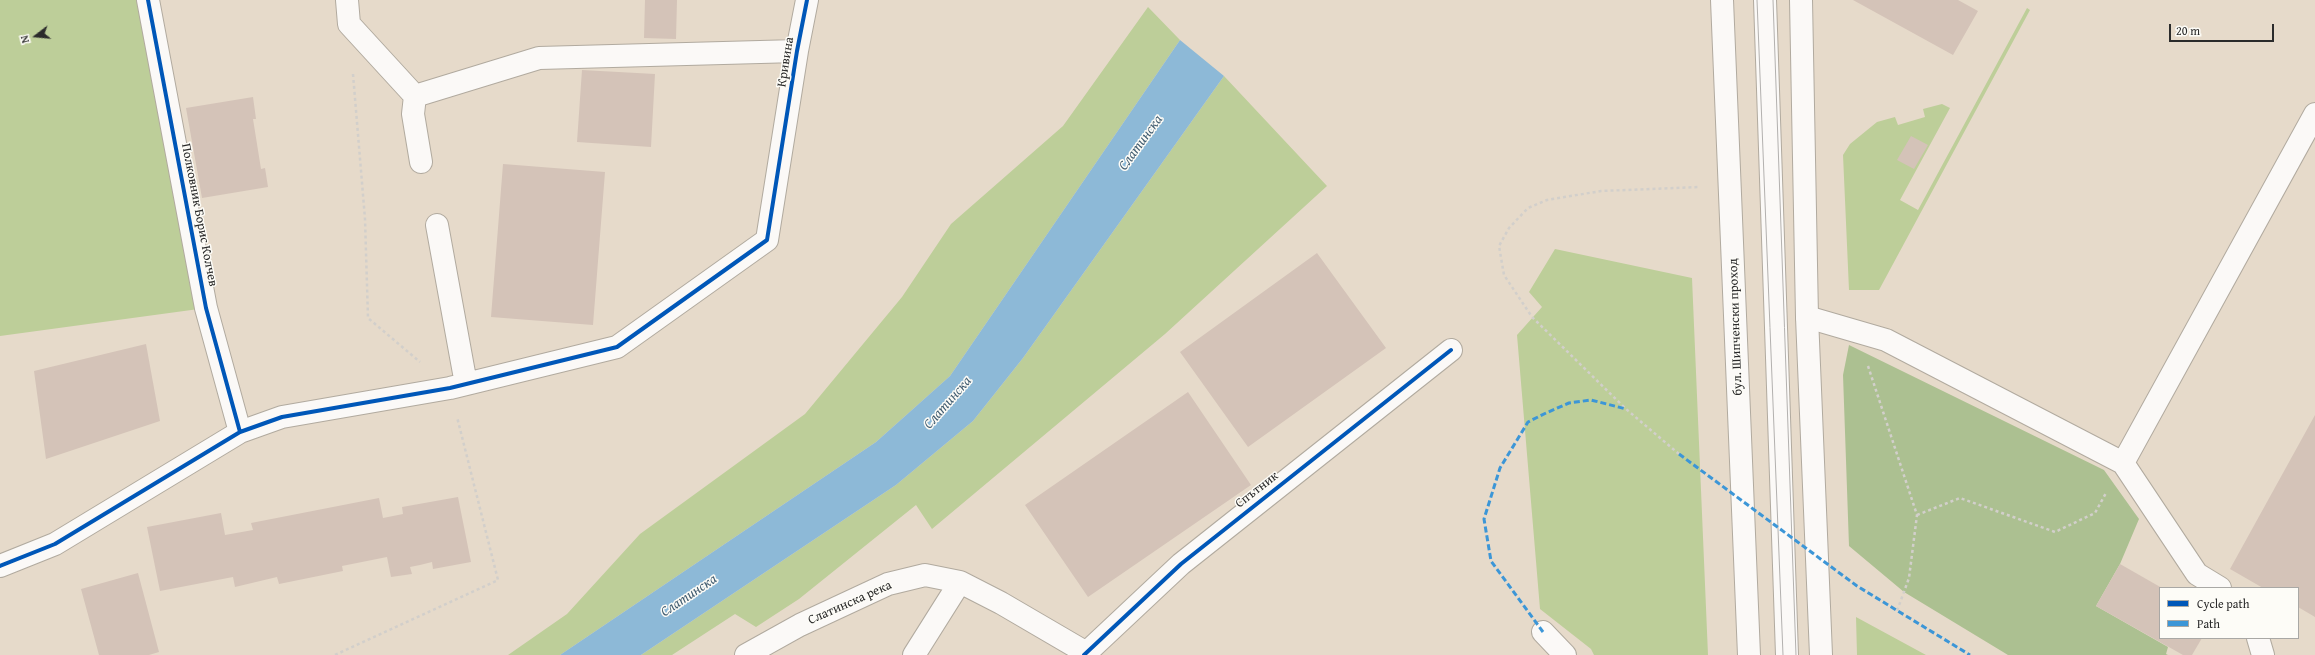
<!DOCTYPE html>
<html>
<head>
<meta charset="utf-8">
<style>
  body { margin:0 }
  #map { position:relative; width:2315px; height:655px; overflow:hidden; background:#e6daca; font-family:"Gentium Book Plus",serif }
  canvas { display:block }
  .legend { position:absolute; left:2159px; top:587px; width:140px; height:52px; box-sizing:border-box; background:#fdfcf7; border:1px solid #a9a8a5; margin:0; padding:5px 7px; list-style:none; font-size:12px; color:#2b2b2b }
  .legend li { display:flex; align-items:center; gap:8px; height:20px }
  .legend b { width:20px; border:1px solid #a9a8a5 }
  .north { position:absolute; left:16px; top:16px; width:40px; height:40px; -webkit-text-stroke:3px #fdfcf7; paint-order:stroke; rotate:254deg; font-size:11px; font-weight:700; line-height:16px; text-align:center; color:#2b2b2b }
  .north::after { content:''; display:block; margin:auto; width:14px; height:18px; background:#2b2b2b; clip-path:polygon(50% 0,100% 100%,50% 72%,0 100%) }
  .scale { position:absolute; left:2169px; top:24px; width:105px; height:18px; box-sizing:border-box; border:2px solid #2b2b2b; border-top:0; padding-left:5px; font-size:12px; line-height:14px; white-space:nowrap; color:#2b2b2b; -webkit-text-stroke:3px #fdfcf7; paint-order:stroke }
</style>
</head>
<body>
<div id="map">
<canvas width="2315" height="655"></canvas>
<ul class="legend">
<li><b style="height:5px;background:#0057b8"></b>Cycle path</li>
<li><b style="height:5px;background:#3c96d7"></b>Path</li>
</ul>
<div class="north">N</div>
<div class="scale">20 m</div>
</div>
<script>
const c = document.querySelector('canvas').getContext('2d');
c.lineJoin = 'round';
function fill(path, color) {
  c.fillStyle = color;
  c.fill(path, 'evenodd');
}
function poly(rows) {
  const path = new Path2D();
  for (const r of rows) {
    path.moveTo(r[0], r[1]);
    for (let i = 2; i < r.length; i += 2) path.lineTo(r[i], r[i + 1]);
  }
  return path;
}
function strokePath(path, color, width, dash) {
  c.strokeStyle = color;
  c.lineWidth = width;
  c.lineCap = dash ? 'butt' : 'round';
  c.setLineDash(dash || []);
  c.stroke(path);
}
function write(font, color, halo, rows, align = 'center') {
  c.font = font + ' "Gentium Book Plus",serif';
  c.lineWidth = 3;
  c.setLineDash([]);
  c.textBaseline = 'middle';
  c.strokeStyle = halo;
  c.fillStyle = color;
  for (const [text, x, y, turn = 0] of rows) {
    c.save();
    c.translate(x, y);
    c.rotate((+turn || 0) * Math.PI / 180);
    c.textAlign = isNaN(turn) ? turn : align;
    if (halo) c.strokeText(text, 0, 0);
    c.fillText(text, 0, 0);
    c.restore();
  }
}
const green = poly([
  [0,0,148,0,206,308,0,336],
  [1148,7,1180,40,950,376,876,442,560,655,508,655,567,614,640,534,805,414,902,297,951,224,1063,126],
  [2027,8,2030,10,1879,290,1849,290,1843,155,1850,144,1877,122,1895,117,1898,125,1925,117,1923,109,1942,104,1950,108,1900,200,1918,210],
  [1224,76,1327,186,1165,334,932,529,916,505,799,599,756,627,735,614,672,655,641,655,896,485,973,421,1023,358],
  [1555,249,1692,278,1708,655,1594,655,1591,649,1540,609,1517,335,1542,307,1529,292],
  [1856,617,1926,655,1857,655]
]);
const forest = poly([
  [1849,345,2104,470,2139,519,2120,564,2096,606,2168,647,2166,654,2168,655,2008,655,1904,592,1849,546,1843,375]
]);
const water = poly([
  [1180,40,1224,76,1023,358,973,421,896,485,641,655,560,655,876,442,950,376]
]);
const building = poly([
  [645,0,677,0,676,39,644,38],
  [1853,0,1958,0,1978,11,1953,55],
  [582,70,655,74,651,147,577,142],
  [253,97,256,119,253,119,261,169,265,168,268,187,202,198,186,108],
  [1911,136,1928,145,1914,169,1897,160],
  [503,164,605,172,593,325,491,317],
  [1317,253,1386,348,1248,447,1180,352],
  [146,344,160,421,46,459,34,371],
  [1188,392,1251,485,1088,597,1025,505],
  [2315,415,2315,617,2298,607,2298,588,2263,588,2230,569],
  [458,497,471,562,433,569,432,562,420,565,410,567,412,574,391,577,387,557,342,566,343,571,279,584,277,577,235,587,233,577,160,591,147,527,221,513,225,535,253,530,251,523,379,498,383,518,403,514,402,507],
  [2120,564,2162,588,2160,588,2160,638,2202,638,2192,655,2183,655,2096,606],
  [138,573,159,652,149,655,99,655,81,589]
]);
const path = poly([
  [353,74,365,219,368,318,420,362],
  [1868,366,1917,515,1909,578,1897,611],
  [1679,454,1626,409,1532,317,1504,275,1499,246,1509,228,1528,208,1547,200,1601,191,1700,187],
  [1917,515,1960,498,2055,532,2095,513,2106,493],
  [335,655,498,580,457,417]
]);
const minor = poly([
  [148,0,206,308,240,432],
  [347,0,349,24,415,96,539,58,797,51],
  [1765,0,1787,655],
  [415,96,413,114,421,162],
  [437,225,466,384],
  [1807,317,1886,340,2123,463,2197,574,2220,588],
  [2123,463,2315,114],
  [0,566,55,544,240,432,282,417,450,388,617,347,767,240,797,51,807,0],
  [1543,632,1565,655],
  [2258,638,2263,655],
  [746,655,800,625,888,584,925,575,960,582,1001,603,1085,652],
  [914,655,960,582],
  [1084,655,1181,564,1451,350]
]);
const major = poly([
  [1722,0,1749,655],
  [1801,0,1807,317,1821,655]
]);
const tram = poly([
  [1757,0,1783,655],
  [1773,0,1796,655]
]);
const quiet = poly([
  [1679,454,1857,586,1970,655],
  [1543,632,1491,561,1484,519,1500,468,1528,422,1546,413,1569,403,1591,400,1626,409]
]);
const cycleway = poly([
  [148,0,206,308,240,432],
  [0,566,55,544,240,432,282,417,450,388,617,347,767,240,797,51,807,0],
  [1084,655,1181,564,1451,350]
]);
const streetNames = [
  ["Кривина",786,62,-81],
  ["Полковник Борис Колчев",199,215,79],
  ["бул. Шипченски проход",1736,327,-92],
  ["Спътник",1257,490,-38],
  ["Слатинска река",850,603,-24]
];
const waterNames = [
  ["Слатинска",1141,143,-54],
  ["Слатинска",948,403,-49],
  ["Слатинска",689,596,-34]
];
fill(green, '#bdce99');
fill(forest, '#acc091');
fill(water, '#8db9d7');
fill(building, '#d4c3b8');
strokePath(minor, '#b1aa9f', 24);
strokePath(major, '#b1aa9f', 24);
strokePath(path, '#d2cfcb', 2.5, [3, 3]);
strokePath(minor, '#fbf9f7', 22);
strokePath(major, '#fbf9f7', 22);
strokePath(tram, '#b3b1af', 1);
strokePath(quiet, '#3c96d7', 3, [6, 3]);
strokePath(cycleway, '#0057b8', 4);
write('13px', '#2b2b2b', '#fdfcf7', streetNames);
write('italic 14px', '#435e72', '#fdfcf7', waterNames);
</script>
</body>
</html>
